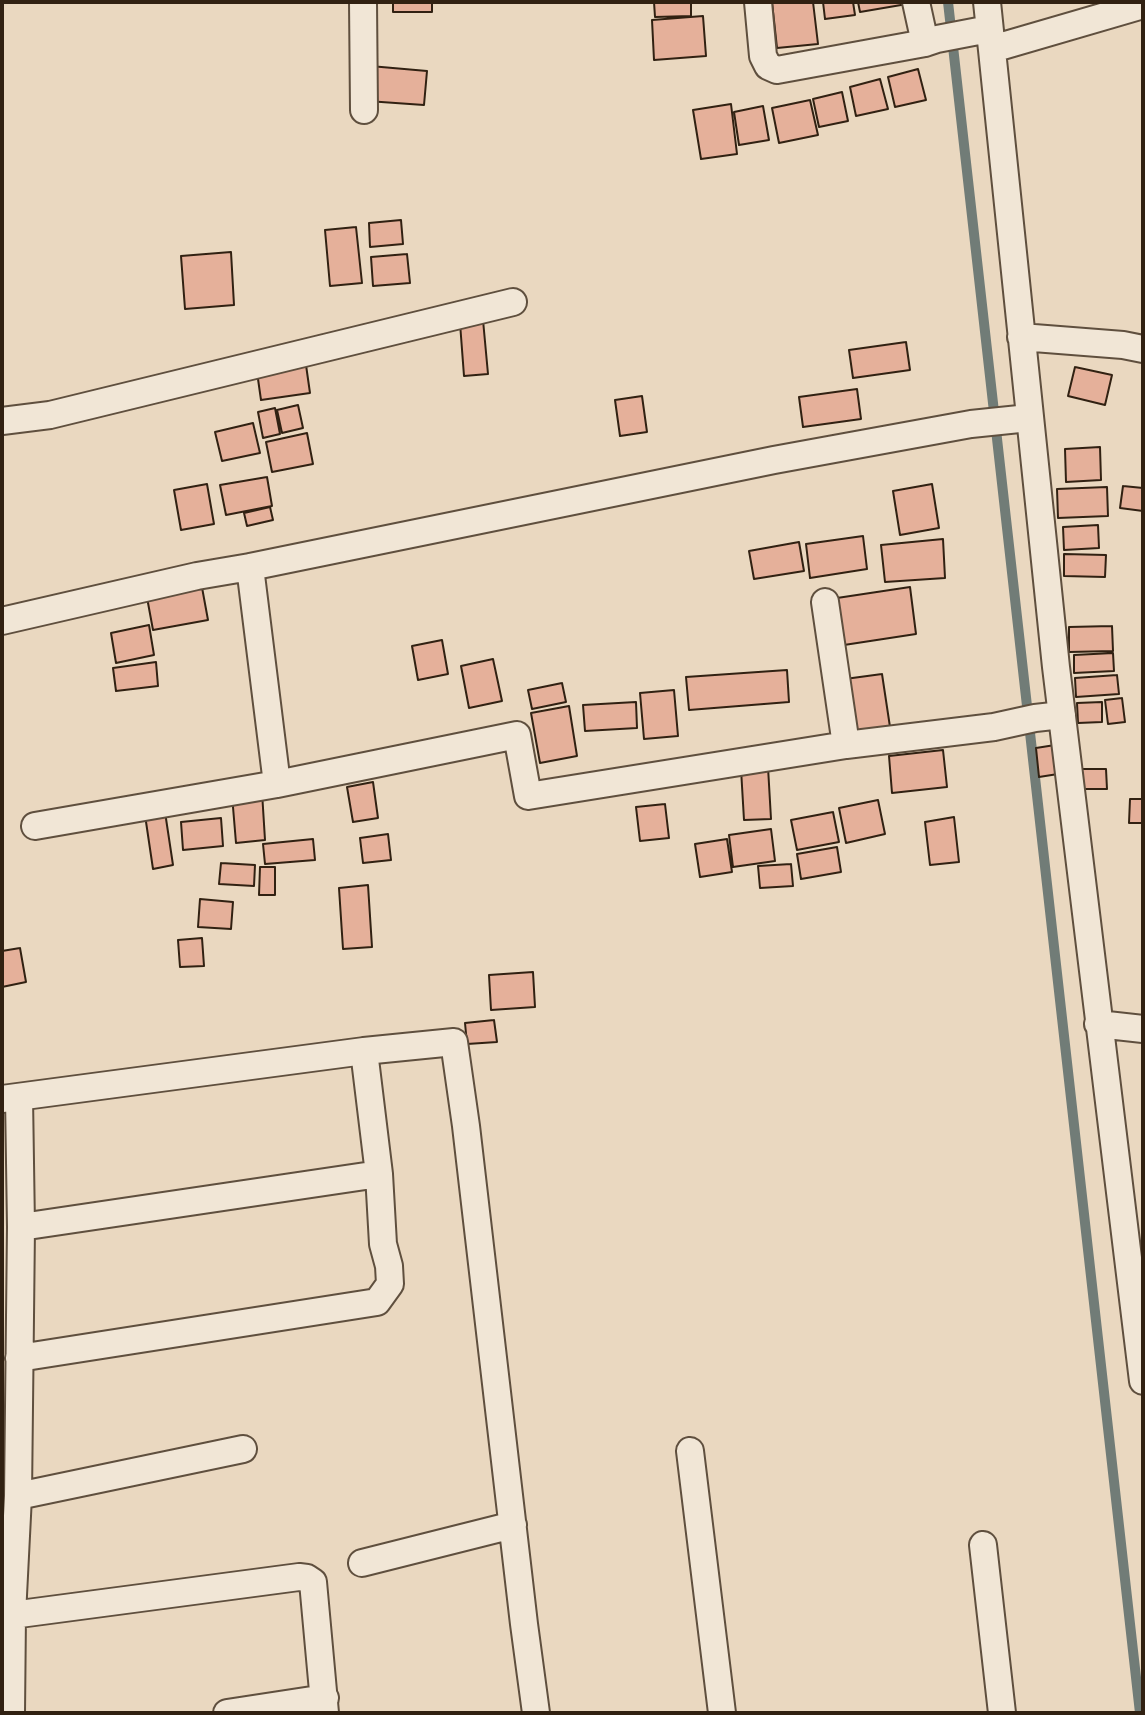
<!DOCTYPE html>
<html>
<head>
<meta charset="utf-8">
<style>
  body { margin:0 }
  #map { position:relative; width:1145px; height:1715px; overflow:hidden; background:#ead8c0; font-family:"Old Standard TT",serif }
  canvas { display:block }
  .frame { position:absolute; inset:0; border:4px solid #312112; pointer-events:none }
</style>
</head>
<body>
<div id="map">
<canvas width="1145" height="1715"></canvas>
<div class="frame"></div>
</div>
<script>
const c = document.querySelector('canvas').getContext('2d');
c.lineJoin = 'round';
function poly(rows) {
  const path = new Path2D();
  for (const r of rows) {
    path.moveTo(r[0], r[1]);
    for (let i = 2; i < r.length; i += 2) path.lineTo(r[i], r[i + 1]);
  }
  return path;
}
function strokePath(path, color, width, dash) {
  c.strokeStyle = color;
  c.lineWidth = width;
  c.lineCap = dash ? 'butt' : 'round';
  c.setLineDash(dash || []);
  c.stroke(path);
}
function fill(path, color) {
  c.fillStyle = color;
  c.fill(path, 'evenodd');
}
const stream = poly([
  [948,2,1140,1713]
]);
const building = poly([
  [393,2,432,2,432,12,393,12,393,2],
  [654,2,691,2,691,16,655,17,654,2],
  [772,2,813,2,818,44,777,48,772,2],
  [823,2,853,2,855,15,825,19,823,2],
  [858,2,907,2,907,4,860,12,858,2],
  [703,16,706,56,654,60,652,20,703,16],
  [370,66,427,71,424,105,367,101,370,66],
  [918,69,926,100,895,107,888,77,918,69],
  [880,79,888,109,856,116,850,87,880,79],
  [842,92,848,121,819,127,813,99,842,92],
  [810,100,818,135,779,143,772,108,810,100],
  [731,104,737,154,701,159,693,110,731,104],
  [763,106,769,140,739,145,734,112,763,106],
  [401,220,403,244,370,247,369,223,401,220],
  [356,227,362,283,330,286,325,230,356,227],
  [231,252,234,305,185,309,181,256,231,252],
  [407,254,410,283,373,286,371,257,407,254],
  [483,320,488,374,464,376,460,323,483,320],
  [906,342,910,370,853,378,849,350,906,342],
  [306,365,310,393,261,400,257,372,306,365],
  [1075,367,1112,375,1105,405,1068,396,1075,367],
  [857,389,861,419,803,427,799,397,857,389],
  [642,396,647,432,620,436,615,400,642,396],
  [298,405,303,428,282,433,277,410,298,405],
  [275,408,280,434,263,438,258,412,275,408],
  [253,423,260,453,222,461,215,432,253,423],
  [307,433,313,464,272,472,266,442,307,433],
  [1100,447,1101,480,1066,482,1065,449,1100,447],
  [267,477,272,506,226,515,220,485,267,477],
  [207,484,214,524,181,530,174,490,207,484],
  [932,484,939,528,900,535,893,491,932,484],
  [1123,486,1143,488,1143,511,1120,508,1123,486],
  [1107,487,1108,516,1058,518,1057,489,1107,487],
  [270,507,273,520,247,526,244,513,270,507],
  [1098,525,1099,548,1064,550,1063,527,1098,525],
  [863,536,867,569,810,578,806,544,863,536],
  [943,539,945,578,885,582,881,545,943,539],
  [799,542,804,571,754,579,749,551,799,542],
  [1064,554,1106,555,1105,577,1064,576,1064,554],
  [201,582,208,620,153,630,146,592,201,582],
  [910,587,916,634,844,645,837,598,910,587],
  [149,625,154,655,116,663,111,633,149,625],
  [1112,626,1113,651,1069,652,1069,627,1112,626],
  [442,640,448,674,418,680,412,646,442,640],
  [1113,653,1114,671,1074,673,1074,655,1113,653],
  [493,659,502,701,469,708,461,666,493,659],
  [156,662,158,686,116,691,113,668,156,662],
  [787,670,789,702,689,710,686,677,787,670],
  [882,674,890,727,853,733,845,679,882,674],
  [1117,675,1119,694,1076,697,1075,678,1117,675],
  [562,683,566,702,532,709,528,690,562,683],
  [674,690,678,736,644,739,640,693,674,690],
  [1122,698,1125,722,1108,724,1105,700,1122,698],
  [636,702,637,728,585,731,583,705,636,702],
  [1102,702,1102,722,1078,723,1077,703,1102,702],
  [569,706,577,756,540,763,531,713,569,706],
  [1055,745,1058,774,1039,777,1036,748,1055,745],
  [943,750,947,787,892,793,889,756,943,750],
  [768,767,771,819,744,820,741,769,768,767],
  [1080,769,1106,769,1107,789,1080,789,1080,769],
  [373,782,378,818,353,822,347,787,373,782],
  [262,792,265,840,236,843,232,795,262,792],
  [1130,799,1143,799,1143,823,1129,823,1130,799],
  [878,800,885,834,846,843,839,808,878,800],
  [665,804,669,838,640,841,636,807,665,804],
  [165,812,173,865,153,869,145,815,165,812],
  [833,812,839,842,797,850,791,820,833,812],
  [954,817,959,862,930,865,925,822,954,817],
  [221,818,223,846,183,850,181,822,221,818],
  [771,829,775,861,733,867,729,835,771,829],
  [388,834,391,860,363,863,360,838,388,834],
  [313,839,315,860,265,864,263,844,313,839],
  [727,839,732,872,700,877,695,844,727,839],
  [837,847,841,872,801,879,797,854,837,847],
  [221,863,255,865,254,886,219,884,221,863],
  [791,864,793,886,760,888,758,866,791,864],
  [260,867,275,867,275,895,259,895,260,867],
  [368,885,372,947,343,949,339,888,368,885],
  [200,899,233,902,231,929,198,927,200,899],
  [202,938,204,966,180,967,178,940,202,938],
  [20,948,26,982,2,987,2,951,20,948],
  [533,972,535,1007,491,1010,489,975,533,972],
  [494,1020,497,1042,467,1044,465,1023,494,1020]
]);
const minor = poly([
  [363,2,364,110],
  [758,2,763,56,768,66,777,70,925,43,937,39,989,29],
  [916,2,925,43],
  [987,2,1056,667,1143,1381],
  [992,49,1143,5],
  [1021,337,1123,345,1143,349],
  [2,421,50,415,513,302],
  [250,567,774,460,971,424,1029,418],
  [825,602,846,745],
  [2,621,197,576,250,567,277,784],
  [35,826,277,784,517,735,528,796,846,745,994,727,1035,718,1062,715],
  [1098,1024,1143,1029],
  [2,1099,364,1051,454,1042,466,1126,524,1624,536,1713],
  [21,1227,379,1174],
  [19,1358,377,1302,390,1284,389,1266,383,1244,379,1174,364,1051],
  [690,1451,722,1713],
  [18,1496,243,1449],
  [983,1545,1002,1713],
  [362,1563,513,1525],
  [12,1615,299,1577,307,1578,313,1582,325,1713],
  [11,1713,12,1615,18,1496,21,1227,19,1097],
  [227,1713,325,1698]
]);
strokePath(stream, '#717c77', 10);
fill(building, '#e5b09a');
strokePath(building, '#312112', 2);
strokePath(minor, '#5f4f3e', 30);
strokePath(minor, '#f1e6d6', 26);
</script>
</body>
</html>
